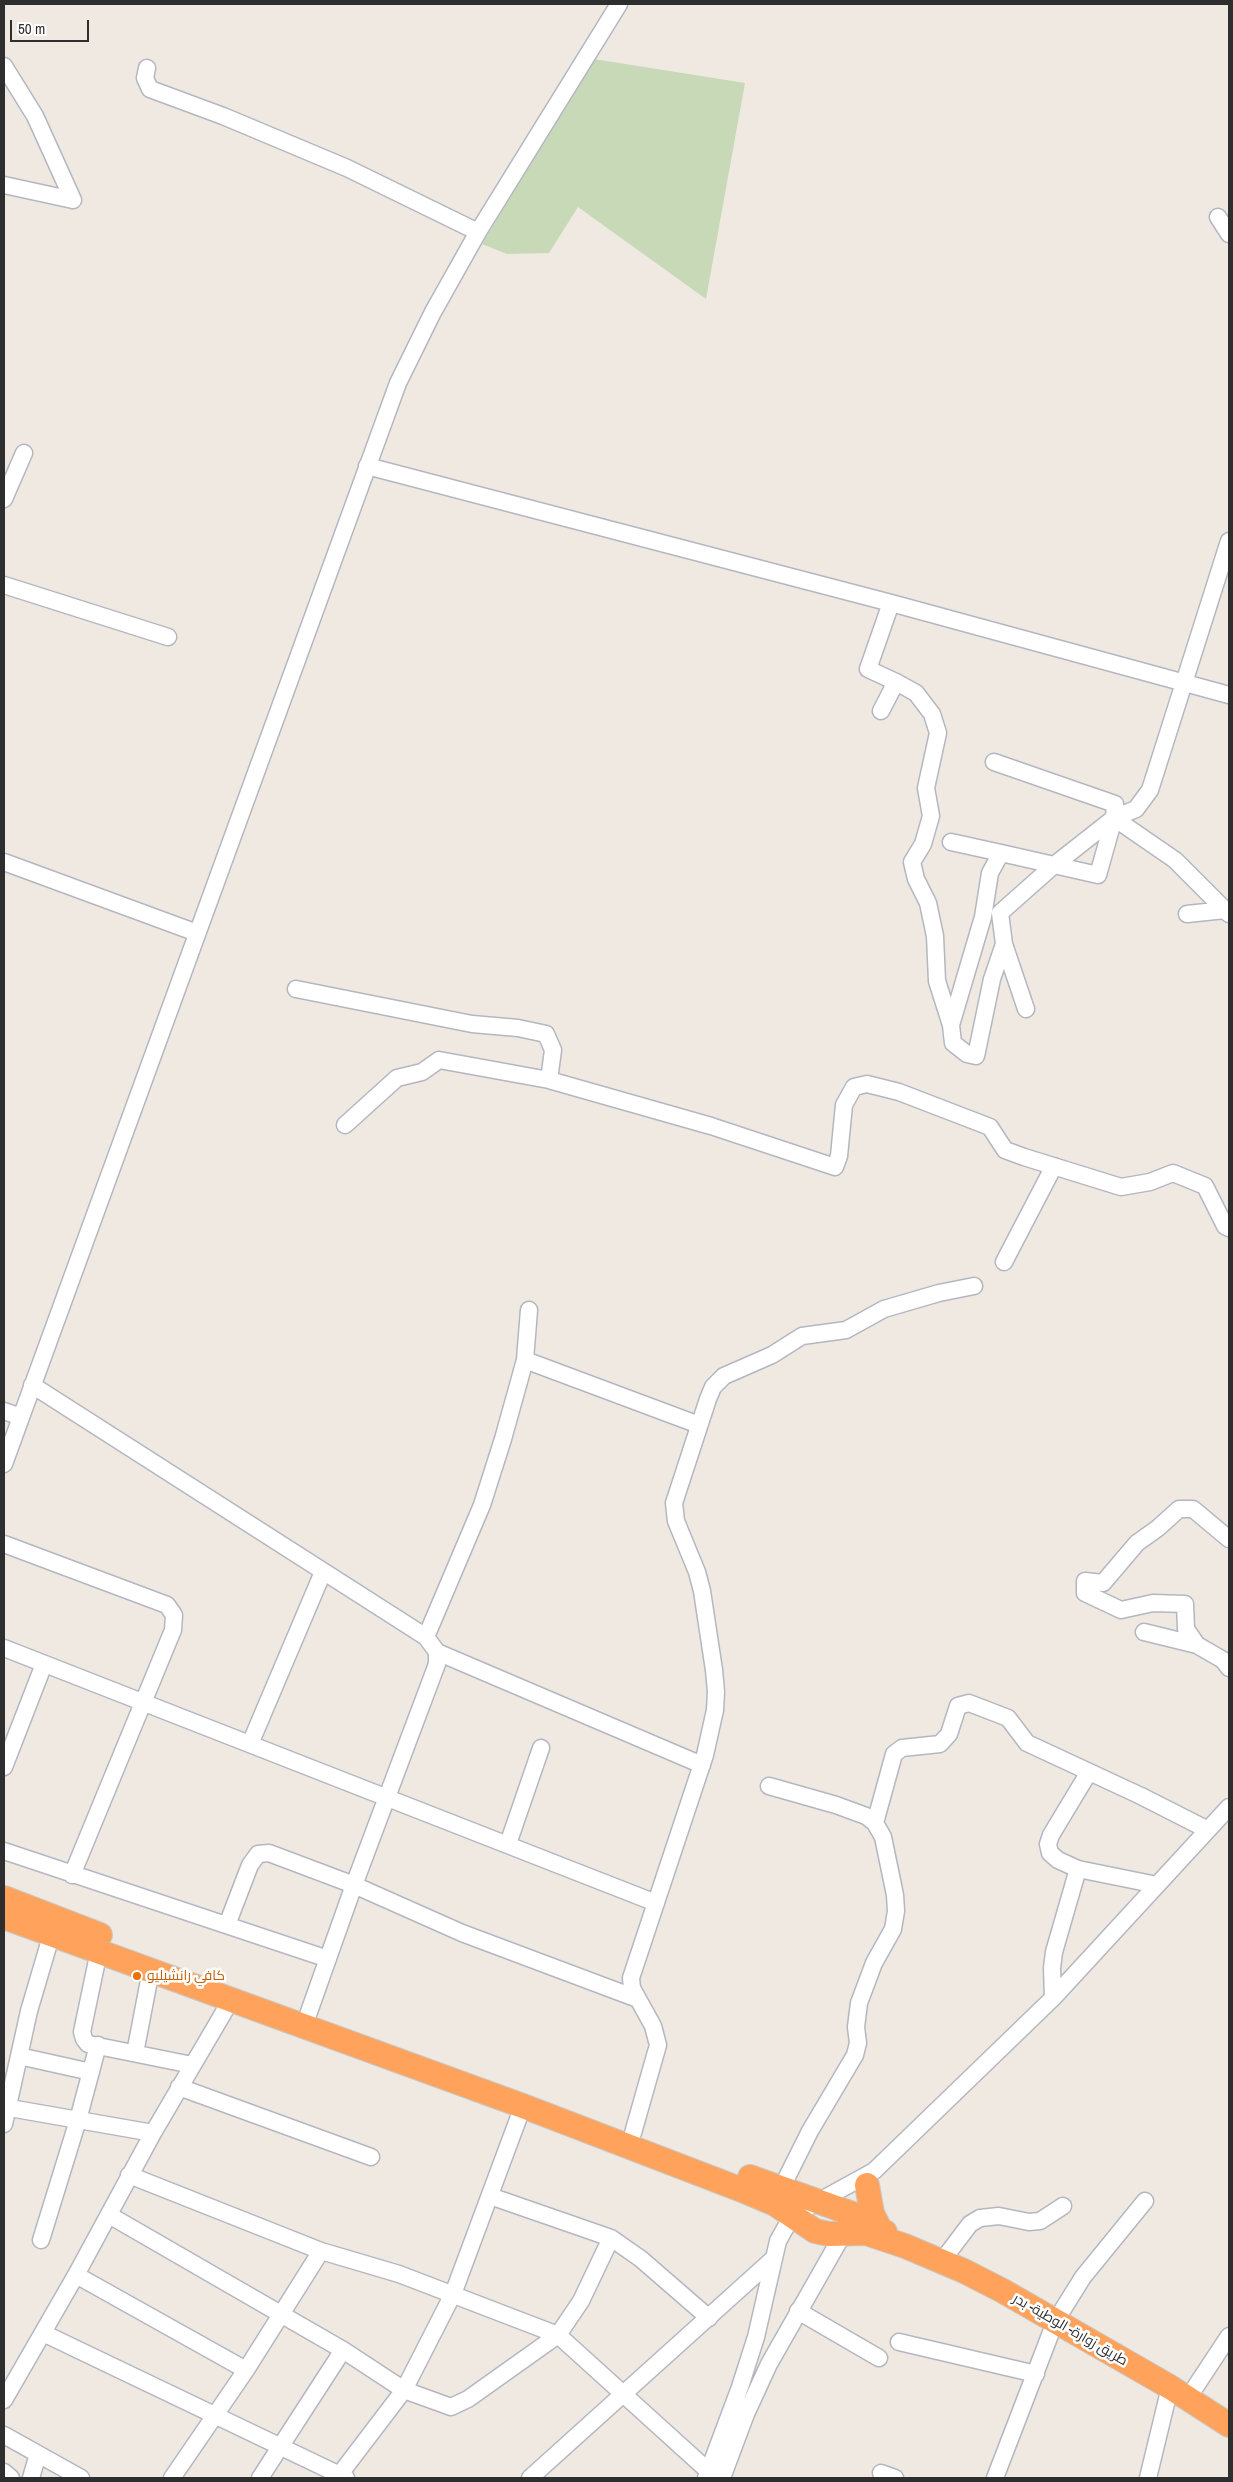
<!DOCTYPE html>
<html>
<head>
<meta charset="utf-8">
<style>
  body { margin:0 }
  #map { position:relative; width:1233px; height:2482px; overflow:hidden; background:#efe9e1; font-family:"Archivo Narrow",sans-serif }
  canvas { display:block }
  .frame { position:absolute; inset:0; border:5px solid #2e2e2e; pointer-events:none }
  .scale { position:absolute; left:10px; top:20px; width:79px; height:22px; box-sizing:border-box; border:2px solid #2e2e2e; border-top:0; padding-left:6px; font-size:15px; line-height:18px; white-space:nowrap; color:#2e2e2e; -webkit-text-stroke:4px #fff; paint-order:stroke }
</style>
</head>
<body>
<div id="map">
<canvas width="1233" height="2482"></canvas>
<div class="frame"></div>
<div class="scale">50 m</div>
</div>
<script>
const c = document.querySelector('canvas').getContext('2d');
c.lineJoin = 'round';
function fill(path, color) {
  c.fillStyle = color;
  c.fill(path, 'evenodd');
}
function poly(rows) {
  const path = new Path2D();
  for (const r of rows) {
    path.moveTo(r[0], r[1]);
    for (let i = 2; i < r.length; i += 2) path.lineTo(r[i], r[i + 1]);
  }
  return path;
}
function strokePath(path, color, width, dash) {
  c.strokeStyle = color;
  c.lineWidth = width;
  c.lineCap = dash ? 'butt' : 'round';
  c.setLineDash(dash || []);
  c.stroke(path);
}
function write(font, color, halo, rows, align = 'center') {
  c.font = font + ' "Archivo Narrow",Cairo,sans-serif';
  c.lineWidth = 5;
  c.setLineDash([]);
  c.textBaseline = 'middle';
  c.strokeStyle = halo;
  c.fillStyle = color;
  for (const [text, x, y, turn = 0] of rows) {
    c.save();
    c.translate(x, y);
    c.rotate((+turn || 0) * Math.PI / 180);
    c.textAlign = isNaN(turn) ? turn : align;
    if (halo) c.strokeText(text, 0, 0);
    c.fillText(text, 0, 0);
    c.restore();
  }
}
const cemetery = poly([
  [594,59,745,83,706,299,578,207,549,253,507,254,482,244]
]);
const minor = poly([
  [4,66,35,116,73,200],
  [147,68,145,78,150,89,223,116,347,168,478,232],
  [4,185,73,200],
  [1218,217,1229,234],
  [367,466,891,603,1229,695],
  [4,499,24,453],
  [4,585,168,637],
  [896,682,916,693,932,714,938,733,926,788,931,816,923,844,912,862,916,879,928,903,935,936,937,981,951,1025],
  [881,711,896,682,868,669,891,603],
  [994,762,1115,804,1114,818,1098,875,1001,853],
  [1114,818,1136,809,1150,790,1229,541],
  [951,842,1001,853,990,873,983,917,951,1025,953,1043,967,1054,976,1056,992,979,1004,944,1000,913,1053,866,1114,818,1175,860,1225,910],
  [4,862,197,933],
  [1187,914,1225,910,1229,914],
  [1004,944,1026,1009],
  [296,989,472,1024,518,1028,546,1034,553,1050,549,1080],
  [345,1125,397,1078,422,1072,439,1060,549,1080,711,1126,835,1167,839,1156,844,1105,854,1087,867,1084,899,1092,990,1127,1005,1150,1024,1157,1121,1187,1150,1182,1173,1173,1205,1186,1225,1226,1229,1228],
  [1004,1262,1054,1166],
  [525,1360,699,1425],
  [32,1385,426,1637,437,1652,702,1765],
  [4,1411,21,1417],
  [4,1464,398,383,433,312,478,232,619,4],
  [1229,1539,1193,1509,1179,1509,1158,1528,1137,1543,1103,1583,1085,1581,1085,1593,1121,1610,1153,1603,1185,1604,1186,1629,1197,1645,1223,1660,1229,1668],
  [4,1544,167,1605,174,1615,173,1630,72,1875],
  [1144,1632,1197,1645],
  [426,1637,482,1505,503,1439,525,1360,529,1310],
  [4,1648,656,1903],
  [250,1744,323,1572],
  [4,1767,44,1664],
  [1089,1772,1051,1835,1048,1844,1050,1853,1058,1860,1078,1869,1157,1885],
  [769,1786,836,1805,866,1816,875,1823,883,1837,895,1895,896,1911,893,1929,874,1963,859,2003,856,2027,858,2043,855,2055,810,2131,781,2189],
  [875,1823,894,1754,902,1748,940,1744,949,1734,958,1706,969,1703,1008,1718,1027,1743,1141,1796,1208,1830],
  [508,1844,541,1748],
  [4,1851,328,1959],
  [227,1925,250,1865,258,1854,269,1853,354,1885,462,1933,638,1999],
  [99,1951,82,2032,84,2039,88,2044,192,2065],
  [1053,1998,1052,1968,1054,1952,1078,1869],
  [304,2026,354,1885,437,1664,437,1652],
  [135,2053,151,1970],
  [19,2056,91,2072],
  [179,2087,371,2157],
  [4,2107,153,2133],
  [4,2124,29,2011,52,1933],
  [633,2133,658,2045,653,2026,632,1988,631,1978,705,1755,715,1710,716,1692,714,1670,702,1591,697,1572,676,1521,674,1503,708,1399,713,1387,724,1376,772,1355,802,1336,846,1330,884,1309,939,1293,974,1286],
  [129,2175,321,2251,399,2274,558,2335,716,2478],
  [490,2196,611,2238,641,2259,709,2318],
  [109,2215,343,2350,404,2390,451,2407,468,2399,558,2335,581,2301,611,2238],
  [41,2240,78,2120,98,2045],
  [942,2261,970,2224,980,2218,999,2216,1029,2222,1040,2221,1063,2206],
  [76,2275,246,2370],
  [798,2311,879,2358],
  [43,2333,346,2478],
  [899,2342,1036,2374],
  [1188,2398,1229,2336],
  [4,2400,76,2275,153,2133,231,2000],
  [4,2435,81,2478],
  [4,2472,11,2478],
  [881,2473,895,2478],
  [31,2478,38,2454],
  [172,2478,246,2370,321,2251],
  [260,2478,343,2350],
  [337,2478,404,2390,453,2294,523,2106],
  [530,2478,773,2259],
  [706,2478,740,2387,756,2337,778,2241,792,2216,874,2171,1053,1998,1229,1807],
  [722,2478,746,2414,769,2364,847,2227],
  [995,2478,1055,2322,1083,2277,1145,2201],
  [1148,2478,1170,2387]
]);
const highway = poly([
  [4,1898,100,1935],
  [4,1917,523,2106,742,2190,775,2204,815,2231,829,2234,866,2233,905,2246,964,2271,1003,2291,1170,2387,1229,2425],
  [750,2177,853,2214,885,2232],
  [867,2185,872,2213,879,2227]
]);
const markers = [
  [137,1976,5,"#e8710a"]
];
const foodNames = [
  ["كافي رانشيليو",147,1976]
];
const streetNames = [
  ["طريق زوارة- الوطية- بدر",1070,2330,30]
];
fill(cemetery, '#c8d9b8');
strokePath(minor, '#b4b7c1', 19);
strokePath(highway, '#c9c9c9', 26);
strokePath(minor, '#fff', 16);
strokePath(highway, '#ffa35c', 24);
for (const [x, y, r, color] of markers) {
  const dot = new Path2D();
  dot.arc(x, y, r, 0, 2 * Math.PI);
  c.fillStyle = color;
  c.fill(dot);
  strokePath(dot, '#fff', 2);
}
write('14px', '#c56008', '#fff', foodNames, 'left');
write('14px', '#2e2e2e', '#fff', streetNames);
</script>
</body>
</html>
